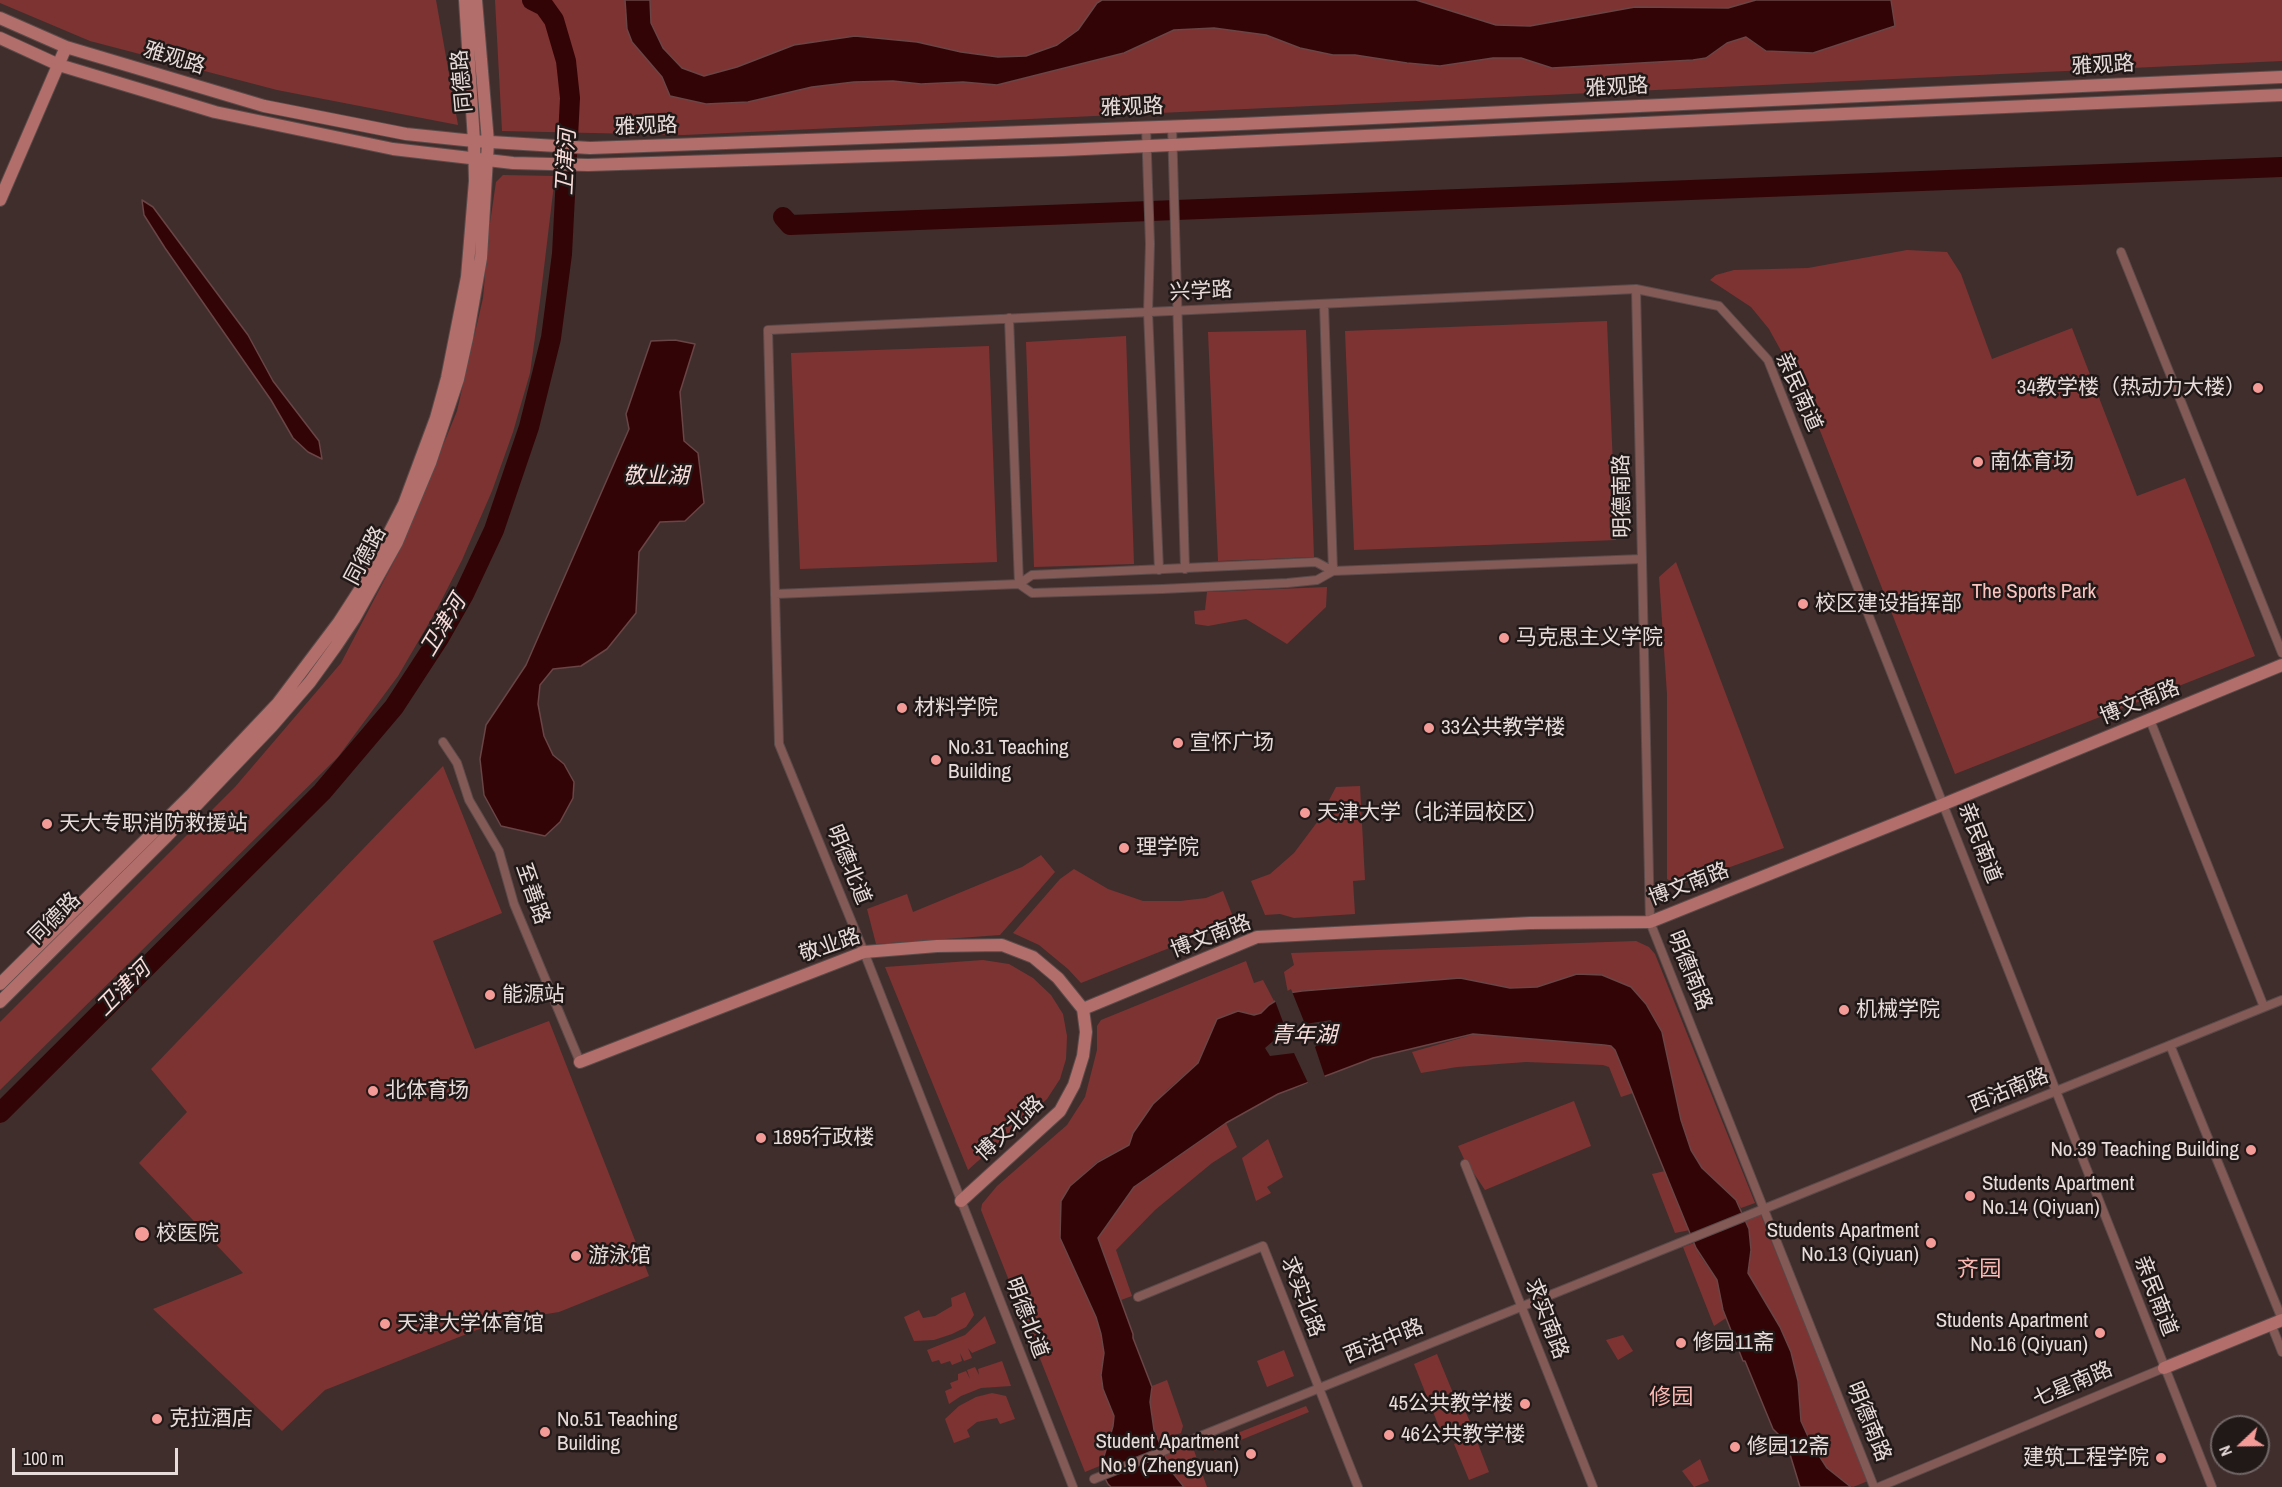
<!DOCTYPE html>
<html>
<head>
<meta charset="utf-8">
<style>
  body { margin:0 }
  #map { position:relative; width:2282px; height:1487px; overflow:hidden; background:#402e2d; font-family:"Archivo Narrow",sans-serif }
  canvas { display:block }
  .north { position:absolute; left:2210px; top:1415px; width:60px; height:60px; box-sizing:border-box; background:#211918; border:2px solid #716766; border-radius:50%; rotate:248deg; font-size:16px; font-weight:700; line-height:24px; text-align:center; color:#e8dcdb }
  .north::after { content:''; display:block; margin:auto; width:21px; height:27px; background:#f59b97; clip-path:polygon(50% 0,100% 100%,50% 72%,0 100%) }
  .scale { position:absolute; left:12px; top:1448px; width:166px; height:27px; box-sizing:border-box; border:3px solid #e8dcdb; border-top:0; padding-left:8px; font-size:18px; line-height:21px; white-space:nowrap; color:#e8dcdb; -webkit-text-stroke:4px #211918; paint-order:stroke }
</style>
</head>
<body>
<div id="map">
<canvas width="2282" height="1487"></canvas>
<div class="north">N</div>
<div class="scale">100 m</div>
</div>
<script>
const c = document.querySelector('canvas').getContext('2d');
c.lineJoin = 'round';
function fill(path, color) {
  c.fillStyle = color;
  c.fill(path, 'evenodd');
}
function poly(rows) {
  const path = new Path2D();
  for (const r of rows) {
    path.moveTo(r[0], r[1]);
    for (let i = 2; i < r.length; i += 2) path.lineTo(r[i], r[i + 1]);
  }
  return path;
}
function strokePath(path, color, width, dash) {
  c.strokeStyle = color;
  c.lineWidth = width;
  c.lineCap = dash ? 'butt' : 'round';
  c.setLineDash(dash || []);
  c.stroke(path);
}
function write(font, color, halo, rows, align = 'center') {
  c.font = font + ' "Archivo Narrow","Noto Sans SC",sans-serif';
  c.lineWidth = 5;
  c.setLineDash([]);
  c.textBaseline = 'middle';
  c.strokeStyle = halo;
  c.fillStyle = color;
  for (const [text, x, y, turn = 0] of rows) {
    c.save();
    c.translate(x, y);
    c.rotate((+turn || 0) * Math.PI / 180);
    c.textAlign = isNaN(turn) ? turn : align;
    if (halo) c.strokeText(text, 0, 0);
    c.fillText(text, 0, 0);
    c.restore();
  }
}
const green = poly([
  [0,0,436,0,458,125,277,90,90,41,0,3],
  [495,0,2282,0,2282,61,684,135,502,131],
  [503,175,555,176,540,301,530,373,513,432,492,491,462,560,436,611,398,676,338,757,0,1090,0,1022,235,787,341,663,402,546,457,411,483,298,489,230,496,182],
  [1907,250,1947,252,1961,274,1992,359,2072,328,2137,496,2185,478,2255,656,1955,774,1819,428,1827,424,1814,429,1785,358,1769,329,1751,307,1710,280,1716,275,1734,270,1808,268],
  [1607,321,1616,540,1354,550,1345,331],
  [1306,330,1314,557,1218,561,1208,332],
  [1126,336,1134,564,1034,567,1026,342],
  [989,346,997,562,800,569,791,353],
  [1676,562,1784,848,1679,885,1667,879,1667,694,1659,577],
  [1327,587,1326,607,1287,644,1246,619,1208,626,1195,624,1194,611,1205,610,1207,592],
  [443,766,502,913,433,941,475,1049,549,1021,649,1276,559,1312,497,1322,325,1390,282,1431,153,1309,243,1273,139,1163,187,1112,151,1069],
  [1360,786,1365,880,1353,881,1355,914,1294,918,1280,914,1265,915,1251,881,1270,874,1294,853,1318,821,1336,787],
  [1041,855,1055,872,1000,935,876,944,867,909,907,894,913,912,1022,867],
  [1074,869,1108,889,1143,901,1180,901,1206,898,1223,891,1235,922,1081,983,1068,969,1039,945,1013,933,1060,879],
  [1636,941,1649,947,1655,954,1755,1203,1741,1208,1736,1200,1702,1168,1691,1150,1681,1120,1577,974,1537,987,1510,988,1460,978,1288,993,1284,972,1294,965,1291,953],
  [983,960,1009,964,1033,978,1051,995,1063,1014,1067,1036,1066,1059,1060,1079,1047,1099,968,1170,885,967],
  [1246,961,1254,983,1263,980,1274,1001,1261,1013,1254,1015,1238,1011,1217,1019,1198,1063,1167,1090,1133,1133,1129,1145,1098,1161,1070,1186,1061,1204,1101,1334,1104,1353,1101,1375,1103,1388,1114,1416,1113,1426,1102,1465,1085,1472,981,1210,982,1204,997,1186,1067,1125,1085,1097,1097,1050,1097,1026,1101,1020],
  [1475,1034,1538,1038,1611,1046,1615,1050,1633,1093,1621,1097,1609,1067,1603,1065,1526,1062,1457,1067,1421,1073,1412,1052],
  [1574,1101,1591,1146,1485,1190,1464,1159,1458,1146],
  [1226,1123,1237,1147,1212,1163,1155,1210,1116,1250,1132,1296,1121,1300,1098,1238,1134,1187],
  [1268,1139,1283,1177,1267,1187,1271,1193,1256,1201,1242,1158],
  [1665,1171,1677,1198,1690,1230,1675,1233,1652,1174],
  [1760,1213,1868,1481,1853,1487,1842,1482,1827,1468,1811,1443,1801,1421,1798,1381,1791,1352,1780,1327,1748,1273,1750,1262,1746,1219],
  [1694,1243,1700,1256,1717,1280,1720,1289,1726,1318,1714,1326,1683,1247],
  [965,1292,974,1315,966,1327,952,1334,934,1340,914,1341,904,1317,919,1310,923,1318,935,1316,952,1306,951,1298],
  [985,1316,996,1343,972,1353,968,1348,972,1358,964,1361,960,1353,962,1361,952,1365,950,1361,941,1364,939,1360,932,1362,927,1350,965,1335],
  [1623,1335,1633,1351,1618,1360,1606,1340],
  [1284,1350,1294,1376,1267,1387,1257,1361],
  [1437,1354,1453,1393,1429,1402,1414,1364],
  [1002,1361,1011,1386,981,1388,961,1396,949,1404,945,1391,952,1388,950,1383,958,1380,958,1374,966,1371,970,1379,967,1370,975,1367,979,1375,978,1369],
  [1167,1380,1183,1426,1181,1433,1159,1441,1154,1430,1150,1402,1152,1386],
  [992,1393,1006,1396,1015,1419,1000,1424,997,1418,977,1422,967,1430,970,1437,954,1443,945,1419,959,1406,976,1397],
  [1455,1399,1459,1409,1464,1408,1473,1429,1452,1437,1449,1429,1441,1432,1432,1409],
  [1306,1406,1309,1412,1214,1451,1212,1443],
  [1475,1436,1489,1472,1469,1480,1454,1444],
  [1191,1442,1207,1487,1184,1487,1172,1472,1164,1453],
  [1700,1459,1709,1481,1694,1487,1682,1471]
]);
const water = poly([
  [625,0,650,0,651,23,663,48,682,68,704,76,737,67,794,45,855,36,917,42,961,52,998,57,1026,56,1057,45,1078,30,1097,3,1102,0,1416,0,1496,25,1530,26,1635,7,1728,8,1756,0,1891,0,1895,26,1813,53,1766,51,1746,37,1727,43,1706,58,1693,60,1552,68,1521,58,1493,58,1440,66,1407,63,1355,55,1333,55,1300,48,1266,35,1214,28,1174,30,1124,53,997,85,963,82,921,84,893,81,854,82,812,87,748,102,706,104,670,96,662,77,632,42,627,29,625,0],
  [142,200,153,207,248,335,273,381,319,441,322,459,308,452,293,438,271,400,165,248,144,215,142,200],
  [675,340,695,344,680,392,684,441,698,453,704,503,685,521,660,522,639,552,636,613,607,649,581,666,553,669,540,685,538,704,544,736,553,755,564,764,574,782,573,798,560,822,545,836,501,826,484,795,480,759,486,725,526,665,629,429,626,414,651,341,675,340],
  [1577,974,1602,975,1631,987,1646,1004,1662,1032,1681,1120,1691,1150,1702,1168,1736,1200,1749,1229,1751,1250,1748,1273,1780,1327,1791,1352,1798,1381,1801,1421,1811,1443,1827,1468,1851,1487,1800,1487,1789,1451,1779,1435,1773,1429,1745,1361,1743,1361,1723,1310,1717,1280,1696,1248,1615,1050,1611,1046,1604,1045,1473,1034,1373,1058,1278,1094,1226,1123,1134,1187,1098,1238,1133,1334,1133,1338,1152,1387,1150,1402,1154,1430,1172,1472,1184,1487,1111,1487,1108,1484,1101,1471,1102,1463,1113,1426,1114,1416,1103,1389,1101,1375,1104,1353,1101,1334,1096,1317,1060,1238,1061,1201,1070,1186,1098,1162,1129,1145,1133,1133,1153,1104,1198,1063,1217,1019,1238,1011,1254,1015,1261,1013,1269,1005,1288,993,1302,991,1460,978,1510,988,1537,987,1577,974]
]);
const pier = poly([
  [1291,989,1305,1024,1331,1020,1334,1030,1315,1047,1325,1077,1338,1075,1295,1091,1294,1089,1308,1083,1294,1053,1270,1056,1265,1048,1286,1030,1274,998]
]);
const river = poly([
  [783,217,790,225,2282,167],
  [0,1113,322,792,394,707,439,638,464,594,494,530,529,427,551,338,562,254,570,98,566,61,554,20,544,6,532,0]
]);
const street = poly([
  [1172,126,1185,569],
  [1146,127,1150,244,1148,312,1159,570],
  [2121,252,2282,653],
  [1636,289,1650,922,1874,1487],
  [1324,304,1333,571],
  [1009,318,1019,584],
  [1019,584,1032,593,1162,589,1287,583,1317,580,1333,571,1642,559],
  [775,594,1019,584,1032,575,1316,562,1333,571],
  [2150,720,2264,1007],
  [443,742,457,763,469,800,499,851,514,904,580,1062],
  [2170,1045,2282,1319],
  [1465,1164,1593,1487],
  [1138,1297,1263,1246,1358,1487],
  [2271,1324,2282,1352],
  [1094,1479,2282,1000],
  [1073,1487,864,952,779,744,768,330,1636,289,1719,306,1768,360,2212,1487],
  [1879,1487,2164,1368]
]);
const secondary = poly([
  [0,18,66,47,264,106,406,134,474,141,590,148,1240,124,2282,77],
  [0,38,59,65,215,112,393,149,513,163,588,165,1063,150,1752,118,2282,95],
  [0,200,66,47],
  [0,984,190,796,278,703,339,622,361,588,404,504,436,418,447,378,467,277,475,181,474,141,465,0],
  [0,1002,166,837,272,726,310,682,336,646,354,619,397,542,430,463,458,379,467,338,481,258,488,142,476,0],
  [1083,1009,1257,937,1530,923,1650,922,1944,804,2282,665],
  [580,1062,864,952,937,946,1002,945,1033,957,1058,978,1083,1009],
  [961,1201,1060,1111,1074,1085,1083,1056,1086,1032,1083,1009],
  [2164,1368,2282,1320]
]);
const markers = [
  [2258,388,6,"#f59b97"],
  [1978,462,6,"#f59b97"],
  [1803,604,6,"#f59b97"],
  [1504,638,6,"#f59b97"],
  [902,708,6,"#f59b97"],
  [1429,728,6,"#f59b97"],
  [1178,743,6,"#f59b97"],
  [936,760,6,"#f59b97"],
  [1305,813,6,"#f59b97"],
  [47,824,6,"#f59b97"],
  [1124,848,6,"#f59b97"],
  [490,995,6,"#f59b97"],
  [1844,1010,6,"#f59b97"],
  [373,1091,6,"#f59b97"],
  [761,1138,6,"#f59b97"],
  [2251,1150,6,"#f59b97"],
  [1970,1196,6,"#f59b97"],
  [142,1234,8,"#f59b97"],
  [1931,1243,6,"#f59b97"],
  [576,1256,6,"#f59b97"],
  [385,1324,6,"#f59b97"],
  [2100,1333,6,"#f59b97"],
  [1681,1343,6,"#f59b97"],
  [1525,1404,6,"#f59b97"],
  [157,1419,6,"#f59b97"],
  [545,1432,6,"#f59b97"],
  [1389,1435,6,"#f59b97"],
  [1735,1447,6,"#f59b97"],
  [1251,1454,6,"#f59b97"],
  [2161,1458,6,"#f59b97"]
];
const streetNames = [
  ["雅观路",174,59,17],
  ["雅观路",2103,66,-3],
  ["同德路",463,81,-95],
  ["雅观路",1617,88,-3],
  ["雅观路",1132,108,-2],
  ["雅观路",646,127,-2],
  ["兴学路",1201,292,-3],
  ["亲民南道",1798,392,66],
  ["明德南路",1623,496,-91],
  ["同德路",366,556,-62],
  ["博文南路",2140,703,-22],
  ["亲民南道",1979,843,69],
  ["明德北道",848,865,68],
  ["博文南路",1689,885,-21],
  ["至善路",532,894,71],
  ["同德路",55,919,-45],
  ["博文南路",1211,937,-21],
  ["敬业路",830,946,-19],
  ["明德南路",1689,971,68],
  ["西沽南路",2009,1091,-22],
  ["博文北路",1010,1129,-43],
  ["亲民南道",2155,1296,69],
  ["求实北路",1302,1297,69],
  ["明德北道",1026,1318,69],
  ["求实南路",1546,1319,69],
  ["西沽中路",1384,1342,-22],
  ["七星南路",2073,1385,-23],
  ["明德南路",1868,1422,68]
];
const poiNames = [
  ["34教学楼（热动力大楼）",2246,388,"right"],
  ["南体育场",1990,462],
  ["校区建设指挥部",1815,604],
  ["马克思主义学院",1516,638],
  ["材料学院",914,708],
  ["33公共教学楼",1441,728],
  ["宣怀广场",1190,743],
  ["No.31 Teaching",948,748],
  ["Building",948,772],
  ["天津大学（北洋园校区）",1317,813],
  ["天大专职消防救援站",59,824],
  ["理学院",1136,848],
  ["能源站",502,995],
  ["机械学院",1856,1010],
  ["北体育场",385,1091],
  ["1895行政楼",773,1138],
  ["No.39 Teaching Building",2239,1150,"right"],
  ["Students Apartment",1982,1184],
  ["No.14 (Qiyuan)",1982,1208],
  ["Students Apartment",1919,1231,"right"],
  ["No.13 (Qiyuan)",1919,1255,"right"],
  ["校医院",156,1234],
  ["游泳馆",588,1256],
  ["Students Apartment",2088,1321,"right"],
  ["No.16 (Qiyuan)",2088,1345,"right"],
  ["天津大学体育馆",397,1324],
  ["修园11斋",1693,1343],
  ["45公共教学楼",1513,1404,"right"],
  ["克拉酒店",169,1419],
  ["No.51 Teaching",557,1420],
  ["Building",557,1444],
  ["46公共教学楼",1401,1435],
  ["Student Apartment",1239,1442,"right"],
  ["No.9 (Zhengyuan)",1239,1466,"right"],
  ["修园12斋",1747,1447],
  ["建筑工程学院",2149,1458,"right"]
];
const parkNames = [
  ["The Sports Park",2034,592]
];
const waterNames = [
  ["卫津河",567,162,-87],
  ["敬业湖",656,477],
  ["卫津河",444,626,-59],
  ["卫津河",124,989,-45],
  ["青年湖",1304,1036]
];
const neighbourhoodNames = [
  ["齐园",1979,1270],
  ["修园",1671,1398]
];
fill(green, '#7d3332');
fill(water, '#330406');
strokePath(water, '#694546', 1.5);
fill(pier, '#402e2d');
strokePath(river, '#330406', 20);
strokePath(street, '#5b4a49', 10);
strokePath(secondary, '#5b4a49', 14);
strokePath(street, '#845a57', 8);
strokePath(secondary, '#b16e6a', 12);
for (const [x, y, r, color] of markers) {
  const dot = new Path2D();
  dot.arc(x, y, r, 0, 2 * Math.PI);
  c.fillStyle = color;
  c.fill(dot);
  strokePath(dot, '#211918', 2);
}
write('21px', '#e8dcdb', '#211918', streetNames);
write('21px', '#e8dcdb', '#211918', poiNames, 'left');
write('21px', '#fac4c0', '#211918', parkNames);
write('italic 22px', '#f7dbd9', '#211918', waterNames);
write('22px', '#fbb7b2', '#211918', neighbourhoodNames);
</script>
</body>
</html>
